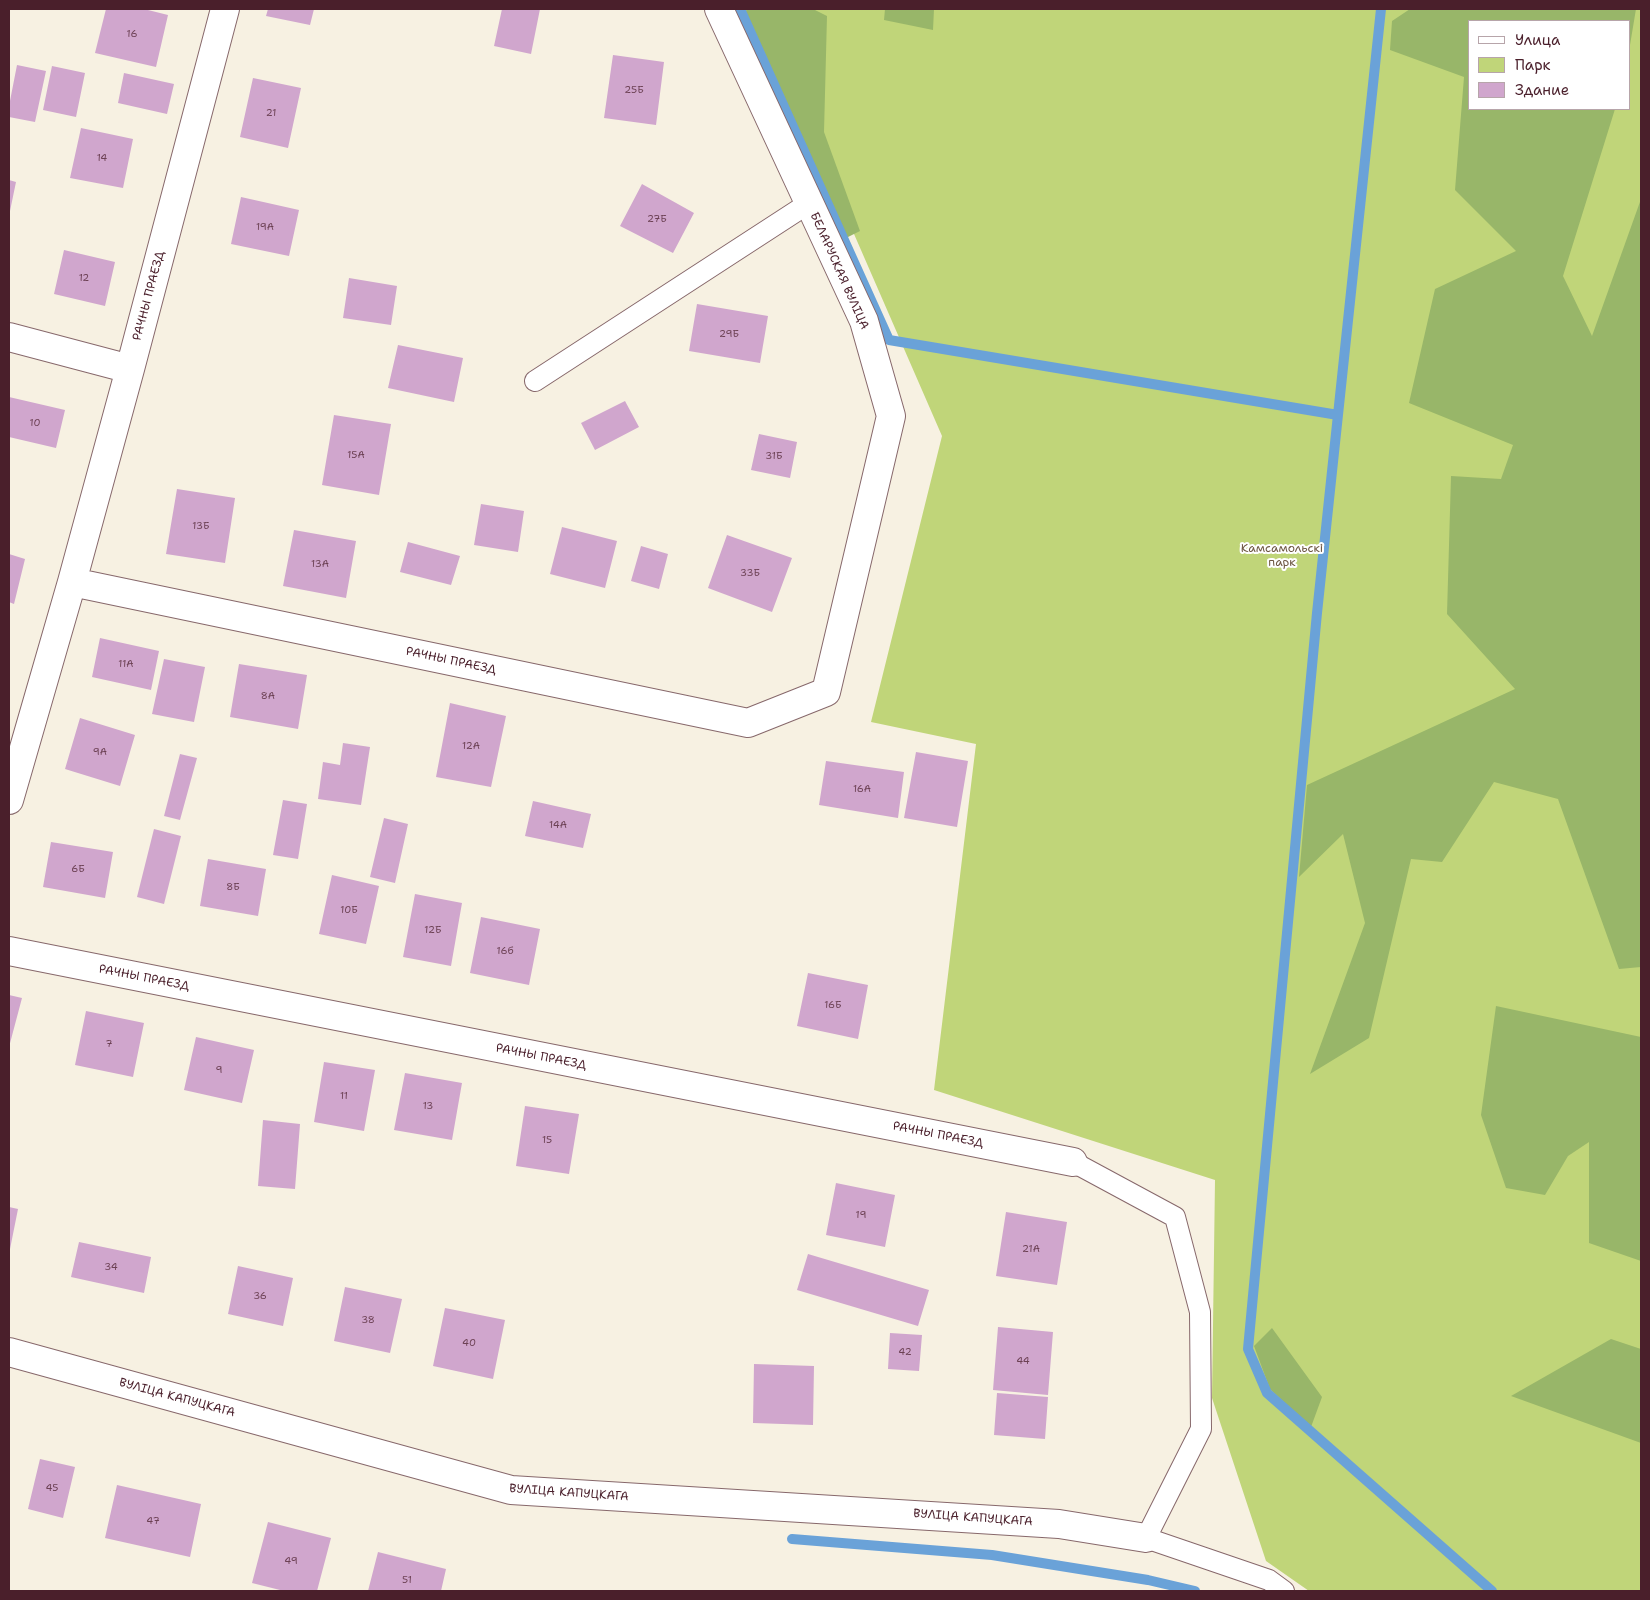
<!DOCTYPE html>
<html>
<head>
<meta charset="utf-8">
<style>
  body { margin:0 }
  #map { position:relative; width:1650px; height:1600px; overflow:hidden; background:#f7f1e2; font-family:"Shantell Sans",sans-serif }
  canvas { display:block }
  .frame { position:absolute; inset:0; border:10px solid #4a1f2b; pointer-events:none }
  .legend { position:absolute; left:1468px; top:20px; width:162px; height:90px; box-sizing:border-box; background:#fff; border:1px solid #b7a5aa; margin:0; padding:6px 9px; list-style:none; font-size:15px; color:#4a1f2b }
  .legend li { display:flex; align-items:center; gap:10px; height:25px }
  .legend b { width:25px; border:1px solid #b7a5aa }
</style>
</head>
<body>
<div id="map">
<canvas width="1650" height="1600"></canvas>
<div class="frame"></div>
<ul class="legend">
<li><b style="height:6px;background:#fff"></b>Улица</li>
<li><b style="height:14px;background:#c0d579"></b>Парк</li>
<li><b style="height:14px;background:#d0a6cd"></b>Здание</li>
</ul>
</div>
<script>
const c = document.querySelector('canvas').getContext('2d');
c.lineJoin = 'round';
function fill(path, color) {
  c.fillStyle = color;
  c.fill(path, 'evenodd');
}
function poly(rows) {
  const path = new Path2D();
  for (const r of rows) {
    path.moveTo(r[0], r[1]);
    for (let i = 2; i < r.length; i += 2) path.lineTo(r[i], r[i + 1]);
  }
  return path;
}
function strokePath(path, color, width, dash) {
  c.strokeStyle = color;
  c.lineWidth = width;
  c.lineCap = dash ? 'butt' : 'round';
  c.setLineDash(dash || []);
  c.stroke(path);
}
function write(font, color, halo, rows, align = 'center') {
  c.font = font + ' "Shantell Sans",sans-serif';
  c.lineWidth = 4;
  c.setLineDash([]);
  c.textBaseline = 'middle';
  c.strokeStyle = halo;
  c.fillStyle = color;
  for (const [text, x, y, turn = 0] of rows) {
    c.save();
    c.translate(x, y);
    c.rotate((+turn || 0) * Math.PI / 180);
    c.textAlign = isNaN(turn) ? turn : align;
    if (halo) c.strokeText(text, 0, 0);
    c.fillText(text, 0, 0);
    c.restore();
  }
}
const green = poly([
  [756,9,1641,9,1641,1591,1309,1591,1266,1561,1212,1398,1215,1180,934,1090,976,744,871,722,942,436],
  [1469,21,1629,21,1629,109,1469,109]
]);
const forest = poly([
  [748,9,813,9,827,16,824,132,860,231,846,238,745,11],
  [885,9,934,9,933,30,884,20],
  [1410,9,1636,9,1629,51,1629,21,1469,21,1469,109,1615,109,1563,276,1592,336,1641,199,1641,967,1619,969,1558,799,1494,782,1442,862,1411,859,1369,1038,1310,1074,1365,923,1343,834,1299,877,1307,785,1515,689,1447,614,1451,476,1501,479,1513,445,1409,403,1435,289,1516,251,1455,190,1464,77,1390,50,1392,21],
  [1496,1006,1641,1037,1641,1261,1589,1243,1589,1142,1568,1156,1545,1195,1506,1188,1481,1115],
  [1272,1328,1322,1397,1311,1427,1270,1389,1254,1346],
  [1611,1339,1641,1349,1641,1443,1511,1396]
]);
const stream = poly([
  [740,9,889,340,1338,415],
  [1381,9,1317,613,1248,1349,1267,1393,1492,1591],
  [792,1539,992,1555,1148,1580,1195,1591]
]);
const building = poly([
  [106,9,144,9,168,15,156,67,95,53],
  [268,9,314,9,310,25,266,16],
  [502,9,540,9,531,54,494,46],
  [613,55,664,62,656,125,604,118],
  [17,65,46,71,35,122,9,117,9,106],
  [52,66,85,73,76,117,43,110],
  [124,73,174,84,167,114,118,103],
  [253,78,301,88,288,148,240,137],
  [81,128,133,139,123,188,70,178],
  [9,180,16,182,10,211,9,210],
  [642,184,694,213,673,253,620,226],
  [241,197,299,210,289,256,231,244],
  [64,250,115,262,105,306,54,294],
  [349,278,397,286,391,325,343,318],
  [697,304,768,316,760,363,689,351],
  [398,345,463,358,454,402,388,388],
  [9,397,65,410,56,448,9,437],
  [625,401,639,427,595,450,581,423],
  [334,415,391,424,379,495,322,485],
  [759,434,797,442,790,478,751,470],
  [177,489,235,498,225,563,166,554],
  [481,504,524,511,518,552,474,545],
  [562,527,617,541,605,588,550,574],
  [294,530,356,541,346,598,283,586],
  [727,535,792,558,772,612,708,588],
  [408,542,460,556,451,585,400,572],
  [641,546,668,554,659,589,631,581],
  [9,554,25,559,14,604,9,602],
  [100,638,159,651,151,690,92,677],
  [164,659,205,667,194,722,152,714],
  [239,664,307,675,298,729,230,717],
  [450,703,506,716,491,787,436,777],
  [80,718,135,735,120,786,65,769],
  [343,743,370,747,361,805,318,799,323,762,340,765],
  [916,752,968,761,957,827,904,818],
  [180,754,197,758,180,820,164,816],
  [826,761,904,772,898,818,819,805],
  [283,800,307,804,298,859,273,855],
  [533,801,591,814,583,848,525,836],
  [384,818,408,824,395,883,370,877],
  [154,829,181,836,164,904,137,897],
  [51,842,113,852,105,898,43,887],
  [208,859,266,869,258,916,200,906],
  [332,875,379,886,366,944,319,934],
  [415,894,462,903,451,966,403,957],
  [481,917,540,929,529,985,470,973],
  [808,973,868,985,858,1039,797,1026],
  [9,995,22,998,9,1047],
  [86,1011,144,1023,133,1077,75,1065],
  [196,1037,254,1050,242,1103,184,1090],
  [324,1062,375,1070,364,1131,314,1122],
  [405,1073,462,1083,452,1140,394,1130],
  [525,1106,579,1114,569,1174,516,1166],
  [263,1120,300,1124,295,1189,258,1186],
  [836,1183,895,1195,885,1247,826,1235],
  [9,1207,18,1209,10,1249,9,1248],
  [1006,1212,1067,1222,1057,1285,996,1276],
  [79,1242,151,1257,144,1293,71,1277],
  [808,1254,929,1290,918,1326,797,1290],
  [238,1266,293,1278,283,1326,228,1314],
  [345,1287,402,1299,390,1353,334,1341],
  [445,1308,505,1320,493,1379,433,1366],
  [998,1327,1053,1332,1048,1395,993,1390],
  [890,1333,922,1335,919,1371,888,1369],
  [754,1364,814,1366,813,1425,753,1423],
  [997,1393,1048,1397,1045,1439,994,1435],
  [40,1459,75,1467,63,1518,28,1509],
  [117,1485,201,1504,190,1557,105,1538],
  [268,1522,331,1538,317,1591,284,1591,252,1583],
  [378,1552,446,1569,441,1591,368,1591]
]);
const lane = poly([
  [535,381,809,203],
  [1073,1162,1175,1217,1200,1312,1201,1429,1146,1538,1269,1580,1284,1591]
]);
const street = poly([
  [9,337,130,369],
  [72,582,748,723,826,692,891,416,864,321,719,9],
  [9,800,72,582,130,369,225,9],
  [9,951,1073,1162],
  [9,1352,511,1490,1059,1524,1146,1538]
]);
const numberNames = [
  ["16",132,34],
  ["25Б",634,90],
  ["21",271,113],
  ["14",102,158],
  ["27Б",657,219],
  ["19А",265,227],
  ["12",84,278],
  ["29Б",729,334],
  ["10",35,423],
  ["15А",356,455],
  ["31Б",774,456],
  ["13Б",201,526],
  ["13А",320,564],
  ["33Б",750,573],
  ["11А",126,664],
  ["8А",268,696],
  ["12А",471,746],
  ["9А",100,752],
  ["16А",862,789],
  ["14А",558,825],
  ["6Б",78,869],
  ["8Б",233,887],
  ["10Б",349,910],
  ["12Б",433,930],
  ["16б",505,951],
  ["16Б",833,1005],
  ["7",109,1044],
  ["9",219,1070],
  ["11",344,1096],
  ["13",428,1106],
  ["15",547,1140],
  ["19",861,1215],
  ["21А",1031,1249],
  ["34",111,1267],
  ["36",260,1296],
  ["38",368,1320],
  ["40",469,1343],
  ["42",905,1352],
  ["44",1023,1361],
  ["45",52,1488],
  ["47",153,1521],
  ["49",291,1561],
  ["51",407,1580]
];
const streetNames = [
  ["БЕЛАРУСКАЯ ВУЛІЦА",839,271,66],
  ["РАЧНЫ ПРАЕЗД",149,296,-75],
  ["РАЧНЫ ПРАЕЗД",451,661,12],
  ["РАЧНЫ ПРАЕЗД",144,978,11],
  ["РАЧНЫ ПРАЕЗД",541,1057,11],
  ["РАЧНЫ ПРАЕЗД",938,1135,11],
  ["ВУЛІЦА КАПУЦКАГА",177,1398,15],
  ["ВУЛІЦА КАПУЦКАГА",569,1493,4],
  ["ВУЛІЦА КАПУЦКАГА",973,1518,4]
];
const parkNames = [
  ["Камсамольскі",1282,549],
  ["парк",1282,563]
];
fill(green, '#c0d579');
fill(forest, '#98b669');
strokePath(stream, '#6aa2d8', 10);
fill(building, '#d0a6cd');
strokePath(lane, '#87686b', 22);
strokePath(street, '#87686b', 30);
strokePath(lane, '#fff', 20);
strokePath(street, '#fff', 28);
write('10px', '#6c4154', null, numberNames);
write('12px', '#4a1f2b', '#fff', streetNames);
write('12px', '#6d5642', '#fff', parkNames);
</script>
</body>
</html>
